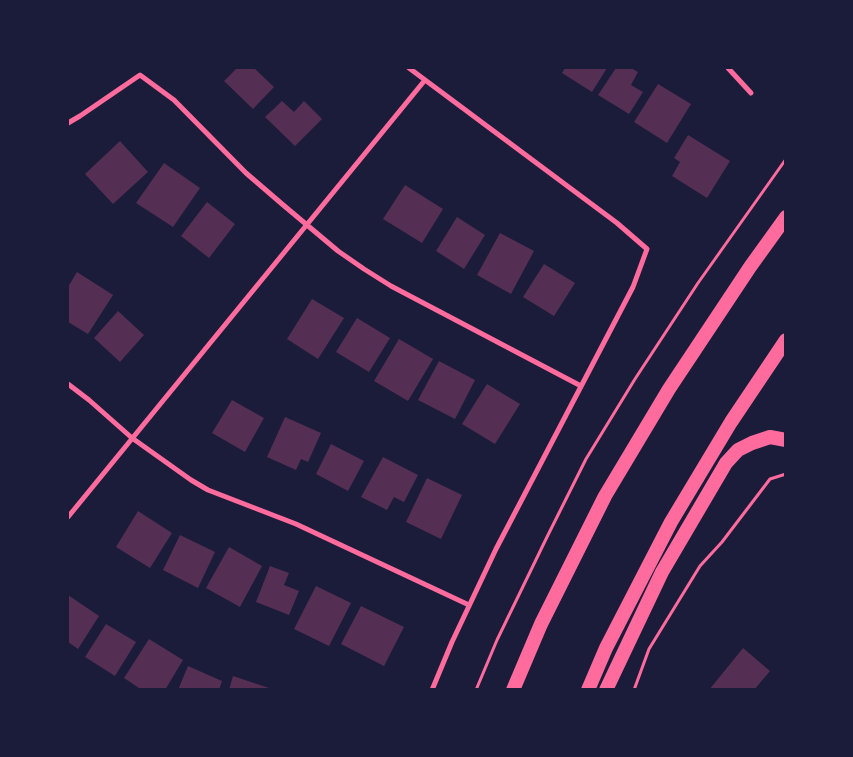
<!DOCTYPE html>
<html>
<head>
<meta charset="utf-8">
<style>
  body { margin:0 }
  #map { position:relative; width:853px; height:757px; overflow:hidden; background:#1b1b3a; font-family:"Exo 2",sans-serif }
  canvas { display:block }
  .frame { position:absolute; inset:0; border:69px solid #1b1b3a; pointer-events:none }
</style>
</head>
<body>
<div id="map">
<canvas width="853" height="757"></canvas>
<div class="frame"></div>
</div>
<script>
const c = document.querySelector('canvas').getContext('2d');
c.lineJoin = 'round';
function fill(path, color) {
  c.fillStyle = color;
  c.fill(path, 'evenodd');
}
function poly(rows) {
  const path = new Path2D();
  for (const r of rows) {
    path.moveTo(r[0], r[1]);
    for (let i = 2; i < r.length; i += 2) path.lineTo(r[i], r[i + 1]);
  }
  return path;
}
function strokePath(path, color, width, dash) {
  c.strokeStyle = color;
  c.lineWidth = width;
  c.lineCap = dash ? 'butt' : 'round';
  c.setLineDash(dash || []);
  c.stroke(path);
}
const building = poly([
  [237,68,254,68,274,87,253,109,224,81],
  [565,68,607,68,592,92,562,73],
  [616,68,631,68,638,72,631,85,643,92,629,114,598,95],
  [658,84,691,104,667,143,634,122],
  [282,101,294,112,304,101,322,119,295,146,265,117],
  [688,135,730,161,707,198,672,176,680,162,674,158],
  [120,141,148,172,113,204,85,174],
  [164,163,200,188,173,227,136,203],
  [405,185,443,209,422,243,383,219],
  [207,202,235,224,209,258,181,236],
  [457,217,485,235,464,269,436,251],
  [500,233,534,251,511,294,477,275],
  [544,264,575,283,554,316,523,297],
  [77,272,113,295,88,334,68,322,68,287],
  [312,299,344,318,318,359,287,339],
  [118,311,144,335,120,362,94,338],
  [357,318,390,338,369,372,336,352],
  [399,339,433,359,408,401,374,381],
  [439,361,475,380,455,419,418,400],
  [487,384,520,404,495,444,462,424],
  [232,400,264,418,245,452,212,433],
  [285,417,321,433,308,462,301,459,296,470,267,457],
  [331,444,364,461,348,491,316,474],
  [383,457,418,475,404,502,394,497,387,510,361,497],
  [427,478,462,495,441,539,406,522],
  [138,511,172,533,150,568,116,547],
  [180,535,215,552,198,588,163,570],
  [229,547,262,566,240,607,206,588],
  [270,566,289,573,284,585,299,591,289,615,256,602],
  [316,586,351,603,329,646,294,629],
  [68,595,99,616,78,649,68,642],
  [361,606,404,627,384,666,341,644],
  [106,624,136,642,115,676,85,657],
  [149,639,183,660,165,690,142,690,124,678],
  [743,648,770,671,754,690,709,690],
  [188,666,222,681,219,690,178,690],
  [233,676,272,689,272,690,229,690]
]);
const path = poly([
  [476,690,497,640,547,537,586,459,635,379,698,283,786,159],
  [634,690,649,649,700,566,722,542,770,479,786,474]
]);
const minor = poly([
  [409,68,617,223,647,249,633,287,496,549,452,642,432,690],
  [728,68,751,93],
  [68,123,80,116,140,75,174,100,246,173,282,204,338,251,364,269,391,286,581,386],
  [68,384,89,400,132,438,191,480,208,490,296,524,469,605],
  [68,517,425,80]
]);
const trunk = poly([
  [513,690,541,624,605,496,669,389,750,267,786,217],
  [588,690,606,648,671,522,731,422,786,340],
  [606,690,662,572,726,463,738,450,752,443,770,437,786,440]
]);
fill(building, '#542f53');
strokePath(path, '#ff6b9d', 3);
strokePath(minor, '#ff6b9d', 5);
strokePath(trunk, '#ff6b9d', 14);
</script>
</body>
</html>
